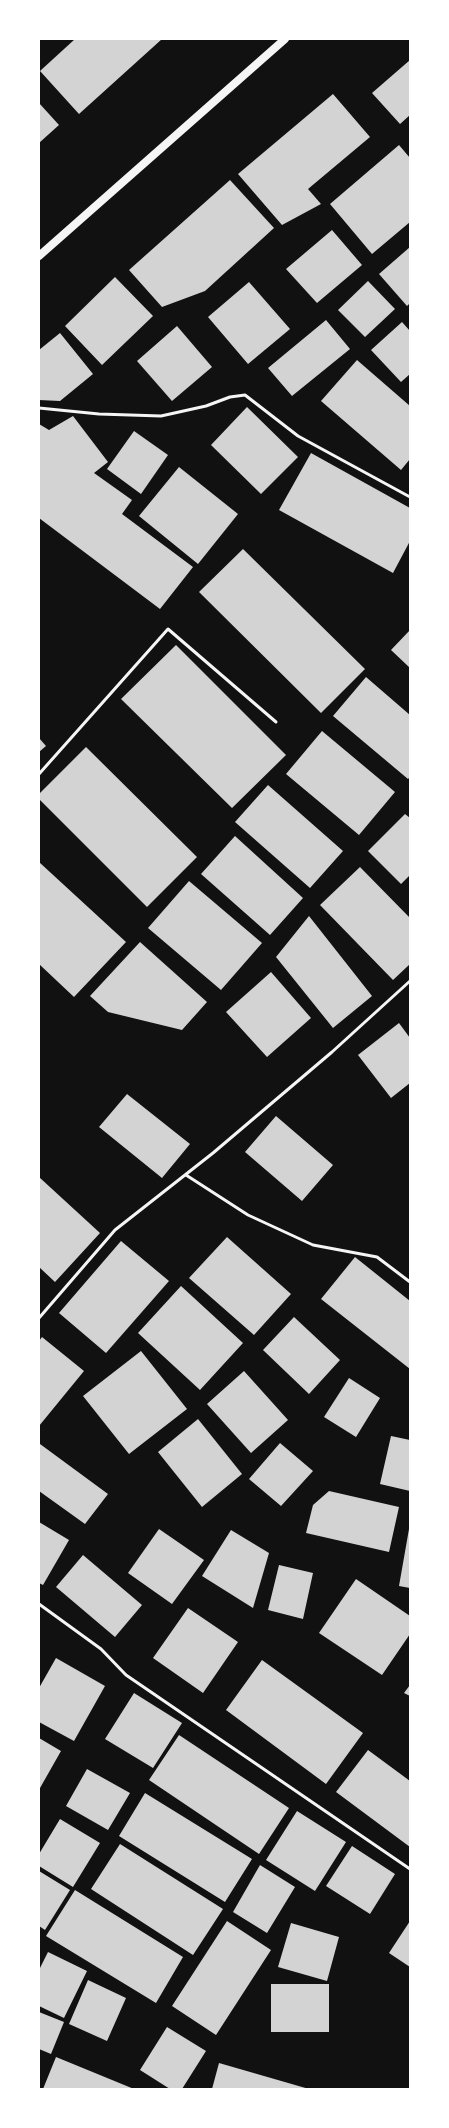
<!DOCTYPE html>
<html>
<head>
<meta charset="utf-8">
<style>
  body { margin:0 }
  #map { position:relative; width:449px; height:2128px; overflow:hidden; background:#111; font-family:Bitter,serif }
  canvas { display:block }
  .frame { position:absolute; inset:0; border:40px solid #fff; pointer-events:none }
</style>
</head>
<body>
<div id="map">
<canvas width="449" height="2128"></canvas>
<div class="frame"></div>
</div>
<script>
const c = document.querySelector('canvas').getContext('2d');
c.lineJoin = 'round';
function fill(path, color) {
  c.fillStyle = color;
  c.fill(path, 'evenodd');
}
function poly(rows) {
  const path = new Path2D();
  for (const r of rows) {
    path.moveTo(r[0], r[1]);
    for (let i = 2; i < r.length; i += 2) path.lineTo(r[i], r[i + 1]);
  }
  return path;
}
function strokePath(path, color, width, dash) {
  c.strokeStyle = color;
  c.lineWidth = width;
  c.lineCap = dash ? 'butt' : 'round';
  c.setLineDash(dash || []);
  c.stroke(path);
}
const building = poly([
  [75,39,162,39,79,114,40,71],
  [410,60,410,115,400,124,372,93],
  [333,94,370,137,308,189,321,204,282,225,238,174],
  [39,103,59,125,39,143],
  [399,145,410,158,410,222,372,254,330,204],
  [230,180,274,228,205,291,162,307,129,270],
  [332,230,362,265,317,303,286,269],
  [410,247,410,303,407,306,379,274],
  [115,277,153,316,102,365,65,326],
  [368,281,395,309,365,337,338,310],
  [249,282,290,329,248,364,208,317],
  [326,320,350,349,292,396,268,368],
  [402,322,410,331,410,374,401,382,371,350],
  [177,326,212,367,172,401,137,361],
  [60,333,93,374,60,401,39,400,39,350],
  [357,360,410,406,410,459,401,470,321,401],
  [247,407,298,457,261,494,211,445],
  [73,416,108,462,94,473,132,500,122,514,193,567,160,609,39,518,39,424,49,430],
  [134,431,168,455,141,494,107,469],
  [311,453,410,508,410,541,393,573,279,510],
  [179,467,238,514,198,564,139,516],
  [243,549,365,669,321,713,199,592],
  [410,630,410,668,391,650],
  [176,645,286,755,232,808,121,699],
  [366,677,410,715,410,777,408,779,333,716],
  [322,731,395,792,359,835,286,774],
  [39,738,46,746,39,752],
  [86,747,197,857,147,907,39,799,39,794],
  [268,785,343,851,310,888,235,822],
  [405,814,410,818,410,875,401,884,368,851],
  [235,836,303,898,270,935,201,874],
  [39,862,126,942,74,997,39,964],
  [360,867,410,918,410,964,393,980,320,905],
  [189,881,262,943,221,990,148,928],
  [309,916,372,996,333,1028,276,957],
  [140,942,207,1002,182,1030,108,1012,90,996],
  [271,972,311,1018,267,1057,226,1012],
  [399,1023,410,1038,410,1083,391,1098,358,1055],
  [127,1094,190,1144,162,1178,99,1127],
  [276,1116,333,1165,302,1201,245,1152],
  [39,1177,100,1233,55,1282,39,1267],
  [227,1237,291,1294,254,1335,189,1278],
  [121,1241,169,1281,106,1353,59,1313],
  [355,1257,410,1301,410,1369,321,1299],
  [181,1286,243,1343,200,1390,138,1333],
  [294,1317,340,1360,309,1394,263,1350],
  [42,1337,84,1371,39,1426,39,1341],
  [141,1351,187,1409,129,1454,83,1396],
  [244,1371,288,1420,251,1453,207,1404],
  [349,1378,380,1398,356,1437,324,1417],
  [198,1419,242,1474,202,1507,158,1452],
  [391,1436,410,1440,410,1491,380,1484],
  [280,1443,313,1471,281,1506,249,1479],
  [40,1444,108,1494,85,1524,39,1491],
  [329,1491,399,1507,389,1552,306,1533,313,1505],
  [39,1522,69,1540,43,1585,39,1583],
  [159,1529,204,1560,172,1604,128,1573],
  [409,1529,410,1529,410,1588,399,1586],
  [231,1530,269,1553,253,1608,202,1576],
  [83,1555,142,1605,115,1637,56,1587],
  [279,1565,313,1573,303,1619,268,1610],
  [356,1579,410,1616,410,1634,382,1675,319,1633],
  [188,1608,238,1642,203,1693,153,1658],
  [56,1658,105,1686,74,1741,39,1722,39,1688],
  [262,1660,363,1733,326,1784,226,1710],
  [410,1685,410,1696,404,1693],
  [134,1693,182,1723,153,1768,105,1739],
  [179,1735,289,1808,259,1854,149,1780],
  [39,1738,61,1751,40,1788,39,1787],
  [368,1750,410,1781,410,1847,336,1792],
  [87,1769,130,1793,108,1830,66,1806],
  [145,1793,252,1859,225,1902,119,1836],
  [297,1811,346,1842,315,1891,266,1860],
  [60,1819,100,1843,73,1887,39,1866,39,1854],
  [120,1844,223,1909,193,1955,91,1889],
  [352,1846,395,1874,370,1914,326,1886],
  [260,1865,295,1887,267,1933,233,1912],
  [39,1871,70,1890,45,1930,39,1926],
  [75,1890,183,1957,156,2003,46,1936],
  [227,1921,271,1950,216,2035,172,2006],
  [410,1921,410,1967,389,1953],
  [291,1923,339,1937,327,1981,278,1967],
  [48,1952,87,1971,64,2018,39,2006,39,1970],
  [88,1980,126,1998,107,2041,69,2024],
  [271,1984,329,1984,329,2032,271,2032],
  [39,2012,64,2022,51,2054,39,2049],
  [167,2027,206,2051,182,2089,170,2089,140,2070],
  [56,2057,134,2089,43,2089],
  [219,2063,309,2089,212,2089]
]);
const service = poly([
  [39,408,99,414,161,416,206,406,230,397,245,395,298,436,410,497],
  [39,774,168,629,276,722],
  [186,1175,248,1215,313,1245,377,1257,410,1282],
  [39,1318,115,1230,213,1153,332,1052,410,981],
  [39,1604,101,1649,126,1675,410,1869]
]);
const secondary = poly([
  [39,256,285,39]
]);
fill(building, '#d3d3d3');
strokePath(service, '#f5f5f5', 3);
strokePath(secondary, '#f5f5f5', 8);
</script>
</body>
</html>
